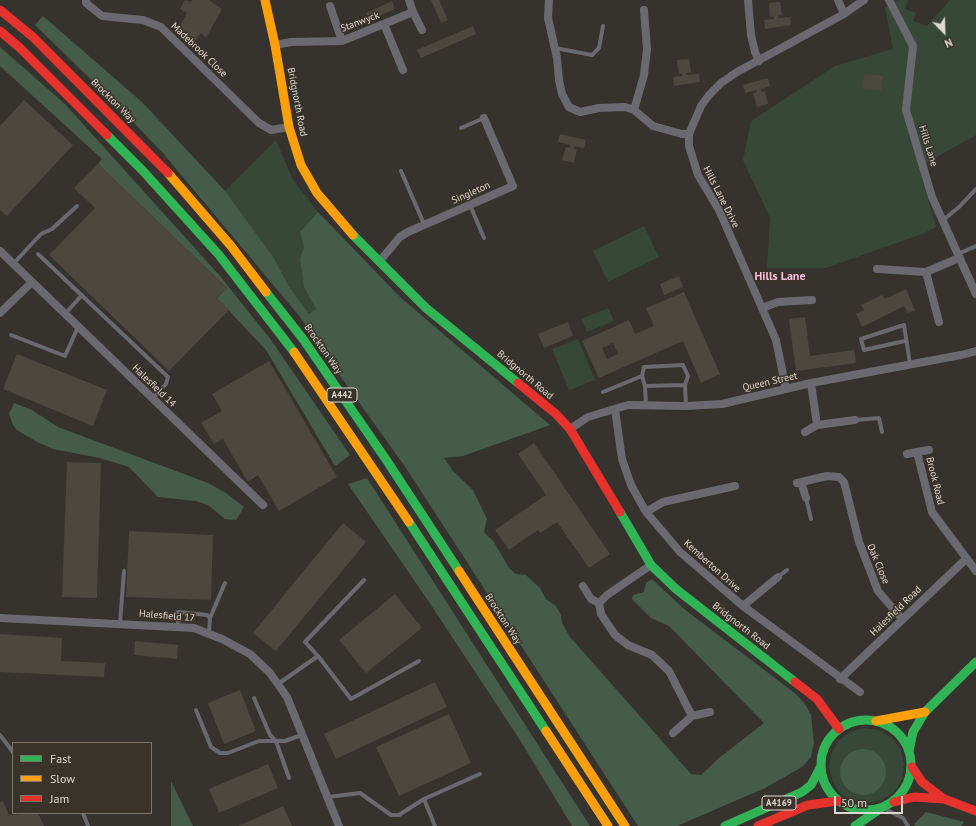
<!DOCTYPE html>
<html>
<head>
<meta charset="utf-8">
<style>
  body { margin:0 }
  #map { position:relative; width:976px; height:826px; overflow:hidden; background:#36322d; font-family:"PT Sans",sans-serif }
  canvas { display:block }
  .legend { position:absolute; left:12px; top:742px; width:140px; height:72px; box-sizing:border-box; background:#3a3329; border:1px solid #7b756d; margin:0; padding:5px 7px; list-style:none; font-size:12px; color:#ddd9d2 }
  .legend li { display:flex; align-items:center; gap:8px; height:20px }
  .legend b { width:20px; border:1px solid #7b756d }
  .north { position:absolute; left:924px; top:12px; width:40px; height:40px; -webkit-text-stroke:3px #3a3329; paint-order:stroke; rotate:157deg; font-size:11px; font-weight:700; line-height:16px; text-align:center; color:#ddd9d2 }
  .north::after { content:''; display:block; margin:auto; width:14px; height:18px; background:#ddd9d2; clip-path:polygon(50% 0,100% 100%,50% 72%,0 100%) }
  .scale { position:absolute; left:834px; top:796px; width:69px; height:18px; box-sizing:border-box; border:2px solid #ddd9d2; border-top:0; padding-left:5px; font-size:12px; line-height:14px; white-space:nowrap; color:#ddd9d2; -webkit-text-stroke:3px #3a3329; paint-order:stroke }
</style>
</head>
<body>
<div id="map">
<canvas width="976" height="826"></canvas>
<ul class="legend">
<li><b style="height:5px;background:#30b455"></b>Fast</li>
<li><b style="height:5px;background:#ff9f0a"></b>Slow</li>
<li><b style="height:5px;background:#e5322d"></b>Jam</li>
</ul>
<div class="north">N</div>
<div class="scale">50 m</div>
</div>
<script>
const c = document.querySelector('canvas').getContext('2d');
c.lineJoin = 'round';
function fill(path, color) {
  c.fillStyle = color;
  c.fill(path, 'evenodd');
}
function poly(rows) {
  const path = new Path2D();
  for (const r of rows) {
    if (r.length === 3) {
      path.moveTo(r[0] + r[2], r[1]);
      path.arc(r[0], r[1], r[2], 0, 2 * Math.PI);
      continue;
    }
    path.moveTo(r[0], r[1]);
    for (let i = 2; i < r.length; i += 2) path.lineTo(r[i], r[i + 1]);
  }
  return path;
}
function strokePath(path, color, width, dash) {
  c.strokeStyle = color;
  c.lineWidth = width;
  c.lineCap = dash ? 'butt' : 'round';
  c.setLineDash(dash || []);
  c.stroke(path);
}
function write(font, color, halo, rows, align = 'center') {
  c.font = font + ' "PT Sans",sans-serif';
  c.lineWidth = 3;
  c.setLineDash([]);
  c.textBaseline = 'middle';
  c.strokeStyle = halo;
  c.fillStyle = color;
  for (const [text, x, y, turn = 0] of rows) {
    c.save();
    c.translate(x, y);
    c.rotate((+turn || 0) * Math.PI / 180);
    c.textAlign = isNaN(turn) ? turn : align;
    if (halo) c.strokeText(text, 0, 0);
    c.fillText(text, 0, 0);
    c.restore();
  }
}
const green = poly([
  [900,0,908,0,905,9,916,13,913,21,927,26,950,0,976,0,976,135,919,167,936,227,922,234,826,268,767,268,770,218,743,160,751,121,835,66,893,49,885,8],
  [276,140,293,180,318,212,300,232,304,247,300,259,304,287,317,309,309,315,288,285,274,258,225,191],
  [644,226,659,257,608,282,593,251],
  [608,308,614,321,587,332,581,319],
  [578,339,595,380,569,390,552,349],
  [864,728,879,730,892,738,901,750,904,764,902,779,894,792,882,800,868,803,853,801,841,794,833,782,829,768,831,754,838,741,850,732]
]);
const forest = poly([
  [43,16,143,103,225,191,274,258,288,285,309,314,316,309,304,287,300,259,304,247,300,232,318,212,400,297,550,425,463,456,444,458,453,471,473,490,487,519,484,532,494,542,509,568,516,574,526,575,540,588,546,599,556,606,561,615,562,623,570,637,691,774,701,775,719,758,764,723,669,626,651,618,632,599,633,595,644,592,646,583,652,579,684,609,796,694,805,704,811,715,814,743,811,757,802,767,765,788,677,826,638,826,406,468,323,352,300,317,162,152,112,100,35,25],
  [0,47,65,104,220,276,271,340,350,455,335,466,266,350,217,298,227,288,98,164,102,159,0,66],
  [14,403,32,410,58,427,208,483,226,493,244,507,236,520,225,519,208,505,196,501,158,497,129,467,100,458,53,449,37,442,17,430,13,425,9,414],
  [367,478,590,826,572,826,518,737,429,602,348,484],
  [863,772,23],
  [171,781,189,818,193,826,171,826],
  [926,812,964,822,961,826,915,826,914,824]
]);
const building = poly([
  [185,0,191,2,192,0,209,0,222,9,206,38,201,33,195,41,178,29,187,13,180,9],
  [431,0,439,0,448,20,441,23],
  [392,1,395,9,370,20,366,13],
  [780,2,782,15,778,16,778,18,790,17,791,25,765,29,764,20,774,19,773,16,770,17,769,3],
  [473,26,476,34,421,58,417,50],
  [689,59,691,72,686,73,687,75,699,74,700,82,674,86,673,77,682,76,682,73,679,74,677,60],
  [864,74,883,76,881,91,863,89],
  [768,78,770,86,761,89,762,92,765,91,768,104,757,107,753,94,757,92,757,90,745,93,743,85],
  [24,100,73,145,7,216,0,210,0,126],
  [560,134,586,140,584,148,575,146,574,149,577,149,574,163,562,160,566,147,570,148,570,145,558,142],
  [98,164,227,288,217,298,229,310,169,371,49,255,95,208,74,188],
  [679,276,683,287,664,295,660,284],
  [906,289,915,310,908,313,904,306,862,327,856,314,864,310,861,305,882,295,885,299],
  [684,292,720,374,701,383,683,341,599,378,582,341,629,320,635,334,654,326,646,308],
  [613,343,618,354,607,359,602,348],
  [805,317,810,356,854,350,856,363,796,371,789,319],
  [568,322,573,336,544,348,538,334],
  [17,354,107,390,93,426,3,389],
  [269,361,337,477,279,511,258,475,248,482,223,439,214,444,201,423,222,411,212,394],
  [534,443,610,554,589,568,557,522,540,533,538,530,509,550,495,530,546,495,518,454],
  [67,462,101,463,97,598,62,597],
  [343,523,366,542,276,651,253,633],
  [129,531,213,535,211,600,126,597],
  [395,594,422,628,366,673,339,640],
  [0,634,62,638,61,661,105,663,104,677,0,672],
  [135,641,178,645,177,659,134,655],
  [435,682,447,707,336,759,324,734],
  [240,690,256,731,224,744,208,703],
  [449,714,471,763,399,796,376,747],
  [268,764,278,788,219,813,209,789],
  [3,801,9,815,38,813,44,826,0,826,0,802],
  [283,806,292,826,238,826,259,817]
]);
const lane = poly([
  [555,48,592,55,599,48,603,26],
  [461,128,484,118],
  [401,171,424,224],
  [470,205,484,238],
  [943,220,959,207,976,189],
  [38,254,168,377,166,384,153,398],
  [958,254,976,246],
  [13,264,41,234,52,229,77,206],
  [65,314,82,295],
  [11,335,65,356,78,327],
  [905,341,864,350,861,339,904,325,910,364],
  [685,385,686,406],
  [645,386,685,385,688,376,683,365,644,367,642,376,645,386,646,405],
  [603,392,642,376],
  [855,420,879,418,882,432],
  [806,498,811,519],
  [778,577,787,570],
  [120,623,124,571],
  [178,626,178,612,207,615,210,618],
  [209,633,210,618,225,583],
  [318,656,305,642,364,580],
  [278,684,318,656,351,699,419,661],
  [254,698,270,735,276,741,289,778],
  [196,710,211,747,220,753,228,753,259,741,285,741,302,735],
  [0,735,13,752],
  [328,797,360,793,391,815,399,815,424,799,480,774],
  [424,799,435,826],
  [883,808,903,818,908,826],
  [83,813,88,826]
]);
const street = poly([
  [86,0,86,3,102,16,143,20,161,27,259,123,271,130,289,127],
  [549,0,548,18,557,58,559,80,562,94,569,107,580,112,599,108,625,107,634,110,653,126,682,134,689,134],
  [748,0,751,35,755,52,759,61],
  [838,0,844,14],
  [889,0,913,46,906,110,932,197,976,294],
  [330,6,342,41],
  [413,12,422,30],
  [384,24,403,70],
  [275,45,291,42,342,41,413,12,409,0],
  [634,110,644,75,647,49,644,10],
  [0,251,263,505],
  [379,262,400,237,408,232,513,186,484,118],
  [877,269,926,272,959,258],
  [926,272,939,322],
  [762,308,778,302,812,300],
  [0,313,32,282],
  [811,383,817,425],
  [786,389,776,340,719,210,698,175,689,146,689,134,701,106,709,95,721,83,737,72,844,14,864,0],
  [615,409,622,459,631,485,646,512,680,552,743,606,860,692],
  [570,429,588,417,628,405,686,406,722,404,811,383,961,355,976,351],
  [805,432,817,425,855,420],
  [929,450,917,452,932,512,976,571],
  [907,454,917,452],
  [801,482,806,498],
  [797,483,827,476,839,477,844,482,859,542,878,591,902,619],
  [646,512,663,502,735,486],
  [583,586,591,599,599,603],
  [599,603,601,614,615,635,628,645,652,655,669,671,692,716],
  [599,603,607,595,651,565],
  [743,606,778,577],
  [0,618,194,628,222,639,250,654,270,673,287,697,339,826],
  [840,679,966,559],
  [673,733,692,716,710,712]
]);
const fast = poly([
  [107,135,143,171,219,255,294,352],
  [353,235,426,308,518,383],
  [266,292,303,339,387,461,459,571],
  [620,512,651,565,676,589,795,682],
  [409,522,546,731],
  [866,765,45],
  [909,751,913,732,925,712,976,662],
  [725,826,802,792,811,785,821,766],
  [855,826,880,809]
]);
const slow = poly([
  [265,0,275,45,289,127,301,165,317,193,353,235],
  [168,173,231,246,266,292],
  [294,352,409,522],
  [459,571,625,826],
  [876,721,925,712],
  [546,731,608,826]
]);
const jam = poly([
  [0,10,33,37,168,173],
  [0,31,20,48,107,135],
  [518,383,556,414,570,429,620,512],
  [795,682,817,699,839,729],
  [912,767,922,782,944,799],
  [894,802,914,797,944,799,976,811],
  [758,826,808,805,838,801]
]);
const shields = [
  [342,395,30],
  [779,803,34]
];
const shieldNames = [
  ["A442",342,395],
  ["A4169",779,803]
];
const streetNames = [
  ["Stanwyck",360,22,-21],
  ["Madebrook Close",199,50,44],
  ["Brockton Way",113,101,45],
  ["Bridgnorth Road",297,102,79],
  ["Hills Lane",928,146,73],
  ["Singleton",471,193,-24],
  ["Hills Lane Drive",721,197,63],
  ["Brockton Way",323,349,55],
  ["Bridgnorth Road",525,375,40],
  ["Queen Street",770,382,-13],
  ["Halesfield 14",154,386,44],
  ["Brook Road",935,481,76],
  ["Oak Close",878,564,67],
  ["Kemberton Drive",712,566,42],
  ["Halesfield Road",896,611,-44],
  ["Halesfield 17",167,616,5],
  ["Brockton Way",503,619,57],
  ["Bridgnorth Road",741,626,38]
];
const quarterNames = [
  ["Hills Lane",780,277]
];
fill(green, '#374839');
fill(forest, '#465c4a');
fill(building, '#4c473f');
strokePath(lane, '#69696f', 4);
strokePath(street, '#69696f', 8);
strokePath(fast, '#30b455', 9);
strokePath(slow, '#ff9f0a', 9);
strokePath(jam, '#e5322d', 9);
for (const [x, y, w] of shields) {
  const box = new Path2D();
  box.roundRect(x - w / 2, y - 7, w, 14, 3);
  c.fillStyle = '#3a3329';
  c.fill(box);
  strokePath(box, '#ddd9d2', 1);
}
write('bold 9px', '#ddd9d2', null, shieldNames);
write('10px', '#ddd9d2', '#3a3329', streetNames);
write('bold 12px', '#fabedf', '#3a3329', quarterNames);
</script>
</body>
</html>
